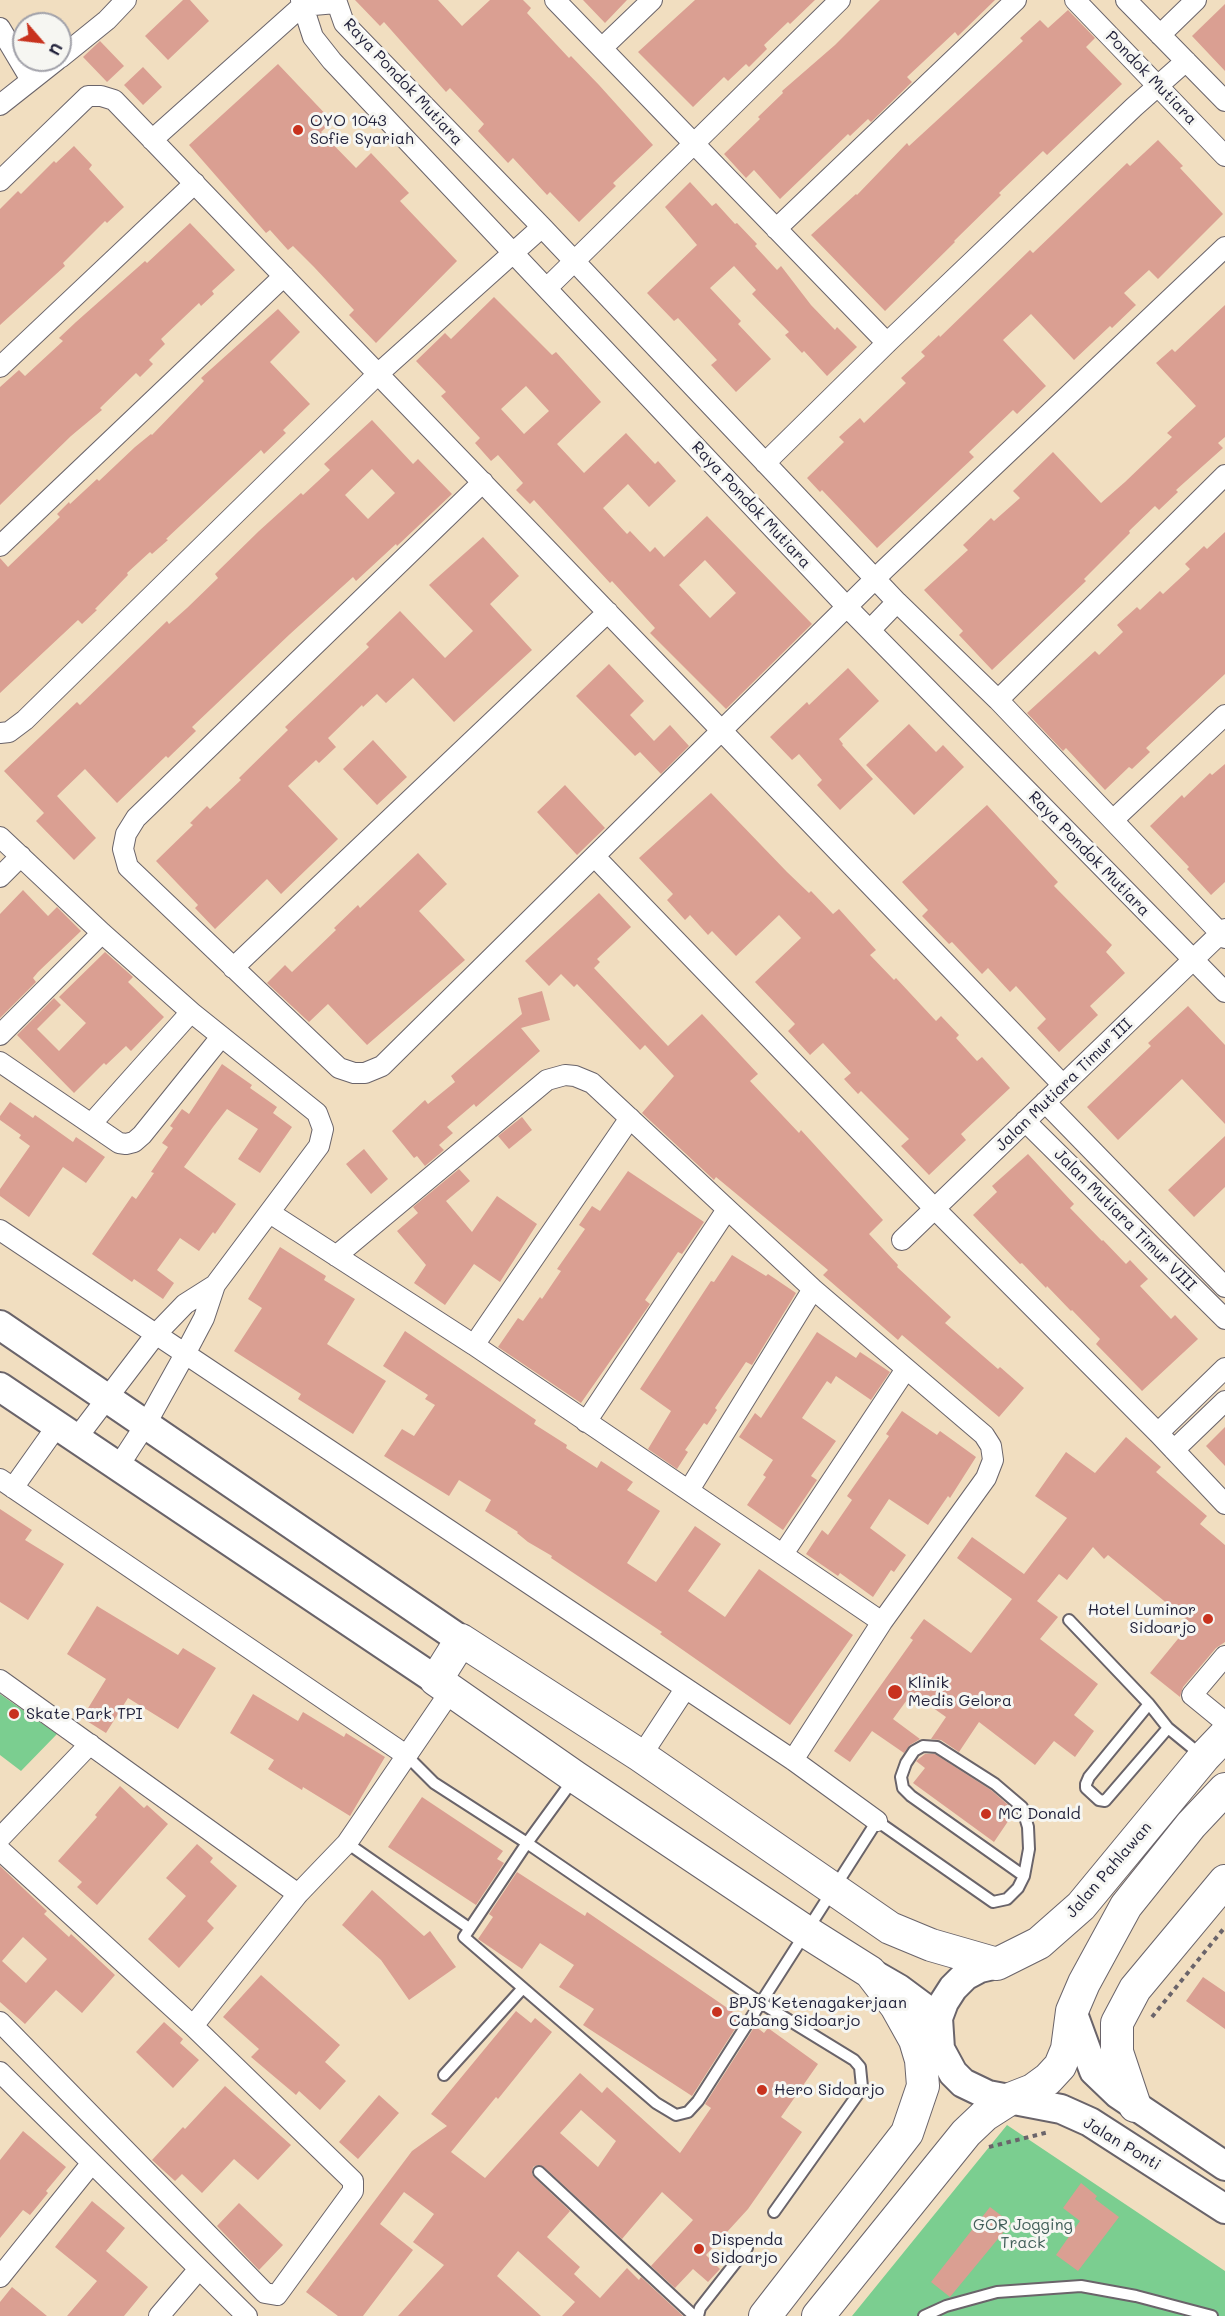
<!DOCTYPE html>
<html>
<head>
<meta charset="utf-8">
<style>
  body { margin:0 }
  #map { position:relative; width:1225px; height:2316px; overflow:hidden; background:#f1dec0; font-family:Mali,sans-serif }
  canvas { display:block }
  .north { position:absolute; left:12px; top:12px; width:60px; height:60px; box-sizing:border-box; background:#f6f6f2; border:2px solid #a1a1a9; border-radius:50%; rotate:118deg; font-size:16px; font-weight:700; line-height:24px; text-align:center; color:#22223b }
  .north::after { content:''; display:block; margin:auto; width:21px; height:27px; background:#c8321e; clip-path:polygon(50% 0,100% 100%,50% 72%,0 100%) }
</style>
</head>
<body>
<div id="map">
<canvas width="1225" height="2316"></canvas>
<div class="north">U</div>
</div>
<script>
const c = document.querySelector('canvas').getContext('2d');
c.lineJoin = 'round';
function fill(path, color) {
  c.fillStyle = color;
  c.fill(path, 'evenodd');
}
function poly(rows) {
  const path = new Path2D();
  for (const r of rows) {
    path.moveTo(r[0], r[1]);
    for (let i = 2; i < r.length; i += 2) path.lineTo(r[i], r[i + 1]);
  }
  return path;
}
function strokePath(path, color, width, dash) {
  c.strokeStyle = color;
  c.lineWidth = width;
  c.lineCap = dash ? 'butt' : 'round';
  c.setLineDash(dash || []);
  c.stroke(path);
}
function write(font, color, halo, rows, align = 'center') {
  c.font = font + ' Mali,sans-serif';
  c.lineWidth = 6;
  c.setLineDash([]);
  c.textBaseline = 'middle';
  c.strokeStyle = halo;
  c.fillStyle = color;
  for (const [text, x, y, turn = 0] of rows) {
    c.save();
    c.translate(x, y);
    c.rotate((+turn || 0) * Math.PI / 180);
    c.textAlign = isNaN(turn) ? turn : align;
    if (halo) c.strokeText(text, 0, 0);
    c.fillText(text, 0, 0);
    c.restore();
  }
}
const green = poly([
  [0,1694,57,1734,21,1771,0,1755],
  [1007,2125,1225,2271,1225,2316,852,2316]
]);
const building = poly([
  [183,0,190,0,209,21,168,60,145,36],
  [355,0,438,0,462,26,490,0,523,0,531,8,527,13,569,58,571,56,599,85,653,145,613,183,616,186,579,222,550,192,547,195,513,158,508,163,478,131,484,124,450,88,446,92,384,22,380,26],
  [583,0,627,0,605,23],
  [695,0,815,0,790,24,788,22,764,45,767,49,749,67,746,64,728,81,724,77,693,107,638,52],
  [880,0,995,0,958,36,955,32,907,77,912,82,871,122,868,119,850,136,848,134,780,199,754,170,746,178,724,154,760,119,758,117,783,93,782,91,835,45],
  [1225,4,1225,71,1192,36],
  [1068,10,1095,38,1086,47,1122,84,1047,155,1043,151,999,193,1001,195,954,241,955,242,885,311,811,235,856,194,857,195,907,143,909,146,995,67,1023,41,1020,38,1040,20,1048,28],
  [100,41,124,66,107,82,83,57],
  [278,64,332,121,321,132,356,168,371,153,409,193,400,201,457,261,376,343,349,315,354,310,314,267,293,246,288,250,270,230,266,233,189,145],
  [143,67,162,87,143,105,124,85],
  [1158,140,1183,166,1180,168,1223,214,1158,279,1149,270,1124,293,1136,305,1112,328,1110,326,1074,360,1031,314,1003,340,1046,386,1017,414,1013,410,969,452,974,457,877,548,822,490,820,492,807,478,844,442,839,437,860,418,864,423,906,383,901,378,925,356,921,352,939,335,940,337,1030,250,1033,253,1127,163,1130,166],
  [74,146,92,165,89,169,124,207,107,223,105,221,63,263,65,266,0,325,0,209,18,191,21,194,54,161,56,163],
  [690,182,712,206,716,203,735,224,737,223,757,244,755,246,777,270,781,266,811,305,835,330,837,327,857,347,827,376,804,351,802,353,785,335,789,332,752,294,756,290,734,266,710,288,741,321,738,324,771,359,736,392,711,365,717,360,678,318,674,321,647,293,697,245,665,207],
  [190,223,235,270,212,291,214,294,201,306,199,303,161,339,165,344,149,360,153,364,140,377,136,373,100,408,102,410,71,436,0,505,0,387,19,370,25,376,63,341,59,338,76,322,145,261,147,263],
  [494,297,552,355,556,352,601,402,557,444,584,473,626,433,655,464,658,461,676,481,649,507,628,484,603,508,627,534,630,531,650,552,655,547,664,557,707,516,812,624,726,709,650,633,655,628,612,581,610,583,534,500,530,504,516,490,523,483,498,455,491,461,475,443,480,438,441,396,446,392,416,361,445,333,451,339],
  [526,386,549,411,524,434,501,409],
  [705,560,736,593,710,618,679,585],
  [1225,305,1225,437,1218,443,1223,448,1176,490,1178,492,1159,510,1155,506,1129,531,1130,533,1084,579,1086,581,992,670,959,635,963,631,924,590,968,550,963,545,991,518,994,521,1020,498,1013,491,1053,452,1101,503,1125,482,1172,437,1167,433,1196,406,1156,363,1172,349,1175,352],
  [278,309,300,332,270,362,310,404,283,430,286,433,264,454,261,450,166,539,168,540,152,554,150,552,127,573,128,575,95,609,97,610,82,624,78,620,0,693,0,558,8,567,60,517,57,514,69,502,70,504,97,479,99,481,135,447,151,434,152,435,204,381,201,378],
  [372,420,413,464,418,459,452,494,397,546,396,544,356,581,353,577,290,634,192,727,196,731,168,758,166,756,117,803,85,769,57,796,96,838,74,860,36,821,44,813,4,771,77,702,80,705,167,621,169,624,187,608,218,578,215,574,259,531,301,493,303,495,330,470,324,464],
  [372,469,395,493,368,519,345,495],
  [1225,532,1225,674,1146,748,1150,752,1132,769,1129,767,1105,790,1066,748,1063,751,1027,713,1095,651,1099,655,1123,632,1117,625,1137,607,1140,610,1160,591,1163,594,1190,569,1185,564,1204,546,1207,549],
  [483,537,519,576,490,604,532,650,454,722,413,678,386,703,377,694,363,707,362,705,328,738,336,747,319,763,316,760,288,786,338,839,281,894,267,879,215,929,195,908,198,905,156,861,193,825,190,823,207,806,210,809,241,780,239,778,288,730,285,727,369,647,366,644,400,611,445,658,473,631,429,585],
  [609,664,644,701,630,715,654,741,670,725,689,746,661,774,640,752,635,756,576,696],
  [848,668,879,701,839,739,843,744,842,745,873,779,840,810,817,785,822,780,799,754,792,760,770,737,807,702,809,705],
  [909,724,936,752,943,745,964,767,914,815,866,765],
  [373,740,407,777,377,805,343,769],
  [1225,764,1225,882,1211,895,1187,869,1189,867,1150,826,1182,795,1184,798,1210,773,1212,775],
  [565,785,605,828,577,855,537,812],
  [711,793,787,872,809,893,811,891,833,914,839,909,876,950,870,955,894,980,896,978,936,1021,941,1016,959,1035,956,1038,977,1061,982,1057,1010,1088,961,1134,966,1140,929,1175,901,1146,909,1139,861,1091,858,1094,844,1079,851,1073,823,1043,810,1055,788,1031,795,1024,755,982,801,938,779,915,736,956,712,931,708,935,690,915,685,920,667,900,673,894,639,858],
  [987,805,1058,882,1054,886,1112,945,1106,952,1125,973,1090,1006,1098,1015,1059,1052,1037,1028,1046,1019,1016,986,1010,992,988,968,982,974,952,942,949,944,922,916,928,910,902,882],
  [418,853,447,884,419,911,465,960,367,1045,328,1004,309,1022,267,983,285,965,292,972,336,930,334,928,358,905,360,908],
  [23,890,48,916,57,907,81,931,38,972,33,978,36,982,0,1018,0,914],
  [599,893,631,927,597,959,600,962,594,968,668,1046,702,1014,758,1074,750,1081,799,1133,801,1130,883,1220,869,1234,898,1265,897,1267,951,1317,945,1323,998,1369,1000,1367,1024,1388,999,1417,902,1335,898,1340,823,1275,828,1270,716,1177,714,1180,642,1113,674,1076,645,1045,640,1050,577,984,574,987,561,974,549,986,525,961],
  [105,952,133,977,128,982,164,1017,131,1051,126,1046,106,1065,104,1063,74,1093,17,1035,54,998,61,1005,37,1029,59,1051,86,1023,59,997],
  [542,991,550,1020,521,1028,540,1051,476,1107,474,1104,447,1127,453,1133,439,1145,444,1150,425,1166,417,1156,414,1158,392,1131,425,1100,428,1104,455,1082,451,1076,522,1014,518,998],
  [1188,1006,1225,1045,1225,1124,1182,1079,1118,1140,1087,1107,1151,1046,1148,1043],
  [222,1064,252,1085,250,1088,277,1107,273,1113,292,1127,260,1173,238,1159,258,1129,227,1109,213,1127,184,1167,236,1204,215,1234,213,1232,199,1251,180,1238,157,1270,174,1283,163,1299,134,1279,132,1282,92,1254,132,1196,136,1199,154,1173,151,1172,168,1147,162,1143,173,1128,170,1126,182,1109,189,1114],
  [10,1102,33,1118,35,1115,73,1142,76,1137,105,1157,86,1183,63,1167,29,1217,0,1196,0,1189,30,1146,19,1138,21,1135,0,1120,0,1116],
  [522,1117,532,1130,509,1149,498,1136],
  [1225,1136,1225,1187,1194,1217,1168,1190],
  [364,1149,388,1179,371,1194,346,1164],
  [1028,1154,1074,1204,1070,1208,1102,1241,1103,1240,1126,1264,1130,1260,1148,1279,1140,1286,1171,1319,1175,1315,1198,1339,1142,1391,1096,1344,1100,1339,1072,1310,1071,1311,1047,1286,1046,1288,1022,1263,1020,1264,973,1215,997,1192,992,1186],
  [459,1169,470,1181,446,1201,472,1232,497,1196,537,1224,500,1282,474,1264,445,1305,414,1283,426,1265,397,1231,418,1213,413,1207],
  [628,1171,704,1222,682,1254,678,1252,645,1300,650,1304,581,1403,498,1347,518,1318,523,1321,540,1297,542,1299,561,1271,557,1269,585,1229,579,1225,592,1206,600,1211],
  [280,1247,326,1276,324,1280,355,1299,327,1344,386,1381,353,1434,298,1399,301,1394,234,1351,262,1308,248,1299],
  [732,1255,766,1276,768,1274,796,1293,752,1365,746,1362,715,1408,717,1410,707,1425,704,1423,685,1450,688,1452,677,1469,648,1449,671,1411,640,1389,711,1281,714,1282],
  [405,1331,536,1420,534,1424,567,1445,566,1448,597,1468,601,1461,633,1482,627,1490,660,1511,627,1563,656,1582,695,1526,721,1544,688,1591,725,1617,759,1569,853,1635,790,1725,660,1634,662,1632,551,1558,552,1556,528,1542,517,1533,518,1532,485,1511,491,1500,459,1480,449,1496,384,1456,402,1429,414,1436,435,1405,425,1399,428,1395,383,1366],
  [817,1332,856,1358,860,1352,890,1372,871,1400,836,1376,831,1384,827,1381,802,1418,836,1441,811,1476,817,1480,783,1530,747,1505,766,1477,763,1475,773,1460,739,1437,755,1413,761,1418],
  [902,1411,937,1435,940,1431,976,1457,950,1498,948,1496,928,1525,889,1499,870,1528,906,1555,894,1572,891,1570,873,1597,840,1573,838,1576,806,1554,822,1530,828,1535,852,1500,847,1496,889,1436,886,1434],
  [1225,1427,1225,1466,1206,1446],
  [1126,1437,1161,1467,1156,1472,1207,1516,1200,1524,1225,1545,1225,1642,1216,1648,1183,1687,1180,1697,1150,1673,1191,1623,1108,1555,1104,1559,1093,1547,1067,1580,1059,1574,1037,1601,1058,1617,1040,1639,1098,1684,1074,1715,1094,1731,1075,1757,1054,1741,1035,1765,979,1722,959,1752,941,1740,931,1739,946,1717,912,1693,893,1719,920,1739,910,1745,904,1753,872,1731,850,1762,834,1751,913,1640,910,1638,924,1619,971,1653,1012,1599,957,1558,972,1537,1024,1574,1067,1518,1035,1496,1066,1452,1095,1473],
  [0,1509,32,1530,25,1540,64,1564,28,1620,0,1602],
  [97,1606,178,1655,183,1648,216,1668,178,1729,128,1698,106,1733,82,1718,106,1679,67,1654],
  [253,1694,298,1721,303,1712,344,1737,346,1733,385,1757,350,1816,303,1787,302,1790,268,1769,274,1760,230,1733],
  [925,1754,935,1754,991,1790,1015,1811,994,1842,913,1783,925,1768,916,1761],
  [120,1786,144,1808,147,1805,168,1824,97,1905,77,1887,82,1882,58,1861,97,1817,95,1815],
  [422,1797,503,1851,497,1859,504,1863,476,1905,388,1847],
  [197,1844,213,1858,210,1862,237,1886,207,1921,214,1928,179,1968,148,1939,186,1896,166,1878],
  [0,1866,47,1911,44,1914,69,1937,71,1934,115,1975,82,2013,56,1990,25,2024,0,2002],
  [23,1937,47,1959,26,1983,2,1961],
  [517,1872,585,1916,587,1912,742,2018,692,2096,583,2025,594,2009,559,1987,574,1965,540,1943,522,1969,478,1939,493,1917,489,1914],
  [372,1890,424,1936,430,1931,456,1967,409,2000,381,1960,342,1925],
  [261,1975,340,2045,325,2062,346,2081,320,2110,299,2091,296,2095,251,2057,259,2049,223,2017],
  [1203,1977,1225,1992,1225,2029,1186,2001],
  [516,2011,531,2023,535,2018,552,2032,498,2099,496,2097,451,2152,485,2178,580,2073,602,2093,607,2087,680,2153,711,2108,705,2104,755,2026,764,2033,768,2028,818,2064,781,2117,802,2132,748,2209,706,2255,720,2269,708,2282,693,2269,675,2288,651,2266,693,2220,662,2192,622,2239,544,2167,537,2165,533,2167,532,2174,534,2177,570,2211,547,2237,580,2267,574,2274,600,2298,627,2268,639,2280,641,2277,683,2316,562,2316,575,2302,518,2251,497,2276,541,2316,398,2316,444,2265,413,2242,434,2214,404,2192,380,2224,413,2250,363,2316,338,2316,306,2292,412,2151,447,2126,431,2114],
  [581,2110,616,2141,598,2167,560,2133],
  [164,2022,183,2039,180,2043,199,2060,173,2088,136,2052],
  [225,2086,291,2145,258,2180,234,2159,202,2193,182,2174,175,2181,152,2160,183,2127,185,2129],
  [379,2095,399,2113,358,2159,339,2142],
  [23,2131,66,2167,46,2191,48,2193,30,2215,23,2210,0,2238,0,2160],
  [1081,2183,1097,2196,1095,2199,1119,2217,1078,2271,1056,2255,1080,2221,1063,2208],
  [92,2201,125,2228,106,2251,148,2287,124,2316,67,2316,97,2281,55,2247],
  [239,2203,283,2245,259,2270,217,2226],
  [990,2207,1011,2223,950,2297,931,2282],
  [12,2287,47,2316,0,2316,0,2302]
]);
const path = poly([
  [1152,2017,1225,1927],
  [989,2147,1049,2132]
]);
const service = poly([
  [1069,1620,1149,1704,1168,1728,1201,1755],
  [1149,1704,1089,1777,1086,1784,1086,1788,1099,1800,1105,1801,1168,1728],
  [406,1755,434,1783,527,1843,761,2003,854,2060,860,2067,862,2087,858,2094,774,2212],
  [573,1780,527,1843,464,1937,656,2103,676,2115,688,2112,698,2101,877,1821,993,1902,1007,1899,1018,1888,1024,1876,1029,1849,1028,1827,1022,1807,995,1784,937,1747,923,1746,914,1751,906,1763,901,1777,903,1788,911,1796,1024,1876],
  [347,1843,469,1928],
  [444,2075,523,1988],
  [539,2172,694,2316],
  [698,2316,700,2308,747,2248],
  [924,2316,946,2306,997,2292,1081,2286,1136,2296,1212,2316]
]);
const minor = poly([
  [301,0,313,37,332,61,847,607,1225,992],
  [336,0,344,23,542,227,897,602,998,700,1225,938],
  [555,0,887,343],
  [1075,0,1225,156],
  [1126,0,1225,101],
  [0,28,31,80],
  [1160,35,1196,0],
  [602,48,652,0],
  [60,58,107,20,126,0],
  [0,105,57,60],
  [152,140,302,6,336,3],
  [0,181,88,96,101,96,114,100,1063,1085],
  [776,229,1016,0],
  [547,288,840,0],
  [0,367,195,183],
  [765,463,887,343,1134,107,1186,61],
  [483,482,136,818,126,834,123,849,128,867,339,1068,354,1073,365,1073,382,1066,885,569,1225,247],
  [0,546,284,276],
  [870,630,897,602],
  [998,700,1225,475],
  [0,733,9,732,25,720,379,373,542,227],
  [1113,820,1225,715],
  [0,837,102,933,191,1012,317,1113,323,1129,319,1146,215,1285,204,1318,185,1354,146,1424,118,1467],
  [595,857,935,1209,1158,1433,1225,1504],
  [0,877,21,856],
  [233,968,608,612],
  [0,1035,102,933],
  [0,1062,119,1143,126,1144,134,1142,142,1135,221,1037],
  [1045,1102,1225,1287],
  [1025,1121,1225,1319],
  [91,1124,191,1012],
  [270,1213,474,1345,882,1622],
  [0,1230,793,1760,877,1821],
  [902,1240,1225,929],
  [336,1256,547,1080,565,1075,575,1076,592,1083,813,1289,984,1435,991,1446,993,1460,986,1478,882,1622,793,1760],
  [474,1345,630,1118],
  [586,1422,726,1211],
  [1158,1433,1225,1368],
  [76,1439,156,1334,185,1304,215,1285],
  [1174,1450,1225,1401],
  [0,1479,406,1755],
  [13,1488,57,1426],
  [689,1490,813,1289],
  [783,1554,906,1369],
  [1225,1656,1192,1695,1225,1722],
  [0,1680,298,1894],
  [641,1756,685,1689],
  [0,1838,90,1744],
  [0,1850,193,2026,353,2181,353,2191,277,2295,265,2293,0,2022],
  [193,2026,298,1894,347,1843,450,1692],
  [0,2072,247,2316],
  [0,2277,91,2164],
  [159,2316,199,2269]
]);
const secondary = poly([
  [0,1325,461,1640],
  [0,1387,436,1680],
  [997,1964,980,1968,965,1976,953,1988,944,2002,938,2018,940,2049,953,2073,963,2083,988,2095,1061,2109,1090,2122,1225,2209],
  [873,1974,899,1989,938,2018],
  [1072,2011,1094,2071,1118,2094,1225,2166]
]);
const primary = poly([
  [1135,2106,1117,2052,1117,2023,1135,1989,1225,1881],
  [765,2316,907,2133,923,2086,921,2060,915,2040,896,2006,870,1972,805,1931,575,1777,436,1680,461,1640,641,1756,890,1928,931,1945,997,1964,1039,1943,1081,1906,1204,1757,1225,1735],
  [818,2316,966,2133,985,2115,1010,2099,1033,2090,1048,2079,1060,2066,1067,2049,1072,2011,1084,1983,1126,1906,1191,1825,1225,1789]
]);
const markers = [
  [298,130,6,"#c8321e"],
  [1208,1619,6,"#c8321e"],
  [895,1692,8,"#c8321e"],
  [14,1714,6,"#c8321e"],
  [986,1814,6,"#c8321e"],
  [717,2012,6,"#c8321e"],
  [762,2090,6,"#c8321e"],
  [699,2249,6,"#c8321e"]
];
const streetNames = [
  ["Pondok Mutiara",1151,78,46],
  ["Raya Pondok Mutiara",403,82,47],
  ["Raya Pondok Mutiara",751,505,47],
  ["Raya Pondok Mutiara",1089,854,46],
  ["Jalan Mutiara Timur III",1064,1085,-44],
  ["Jalan Mutiara Timur VIII",1125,1220,45],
  ["Jalan Pahlawan",1109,1870,-49],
  ["Jalan Ponti",1122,2144,31]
];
const poiNames = [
  ["OYO 1043",310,121],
  ["Sofie Syariah",310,139],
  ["Hotel Luminor",1196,1610,"right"],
  ["Sidoarjo",1196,1628,"right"],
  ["Klinik",908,1683],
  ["Medis Gelora",908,1701],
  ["Skate Park TPI",26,1714],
  ["MC Donald",998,1814],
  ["BPJS Ketenagakerjaan",729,2003],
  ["Cabang Sidoarjo",729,2021],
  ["Hero Sidoarjo",774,2090],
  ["Dispenda",711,2240],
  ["Sidoarjo",711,2258]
];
const parkNames = [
  ["GOR Jogging",1023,2225],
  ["Track",1023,2243]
];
fill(green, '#7bce90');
fill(building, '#da9f92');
strokePath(service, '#6a646a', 14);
strokePath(minor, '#6a646a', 22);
strokePath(secondary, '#6a646a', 32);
strokePath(primary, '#6a646a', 34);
strokePath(path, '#6a646a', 4, [4.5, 4.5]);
strokePath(service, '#fff', 10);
strokePath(minor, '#fff', 20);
strokePath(secondary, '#fff', 28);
strokePath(primary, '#fff', 32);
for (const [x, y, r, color] of markers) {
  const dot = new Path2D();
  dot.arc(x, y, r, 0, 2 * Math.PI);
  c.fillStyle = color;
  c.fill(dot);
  strokePath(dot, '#f6f6f2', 2);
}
write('16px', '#22223b', '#f6f6f2', streetNames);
write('16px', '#22223b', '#f6f6f2', poiNames, 'left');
write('16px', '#415e59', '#f6f6f2', parkNames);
</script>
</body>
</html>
